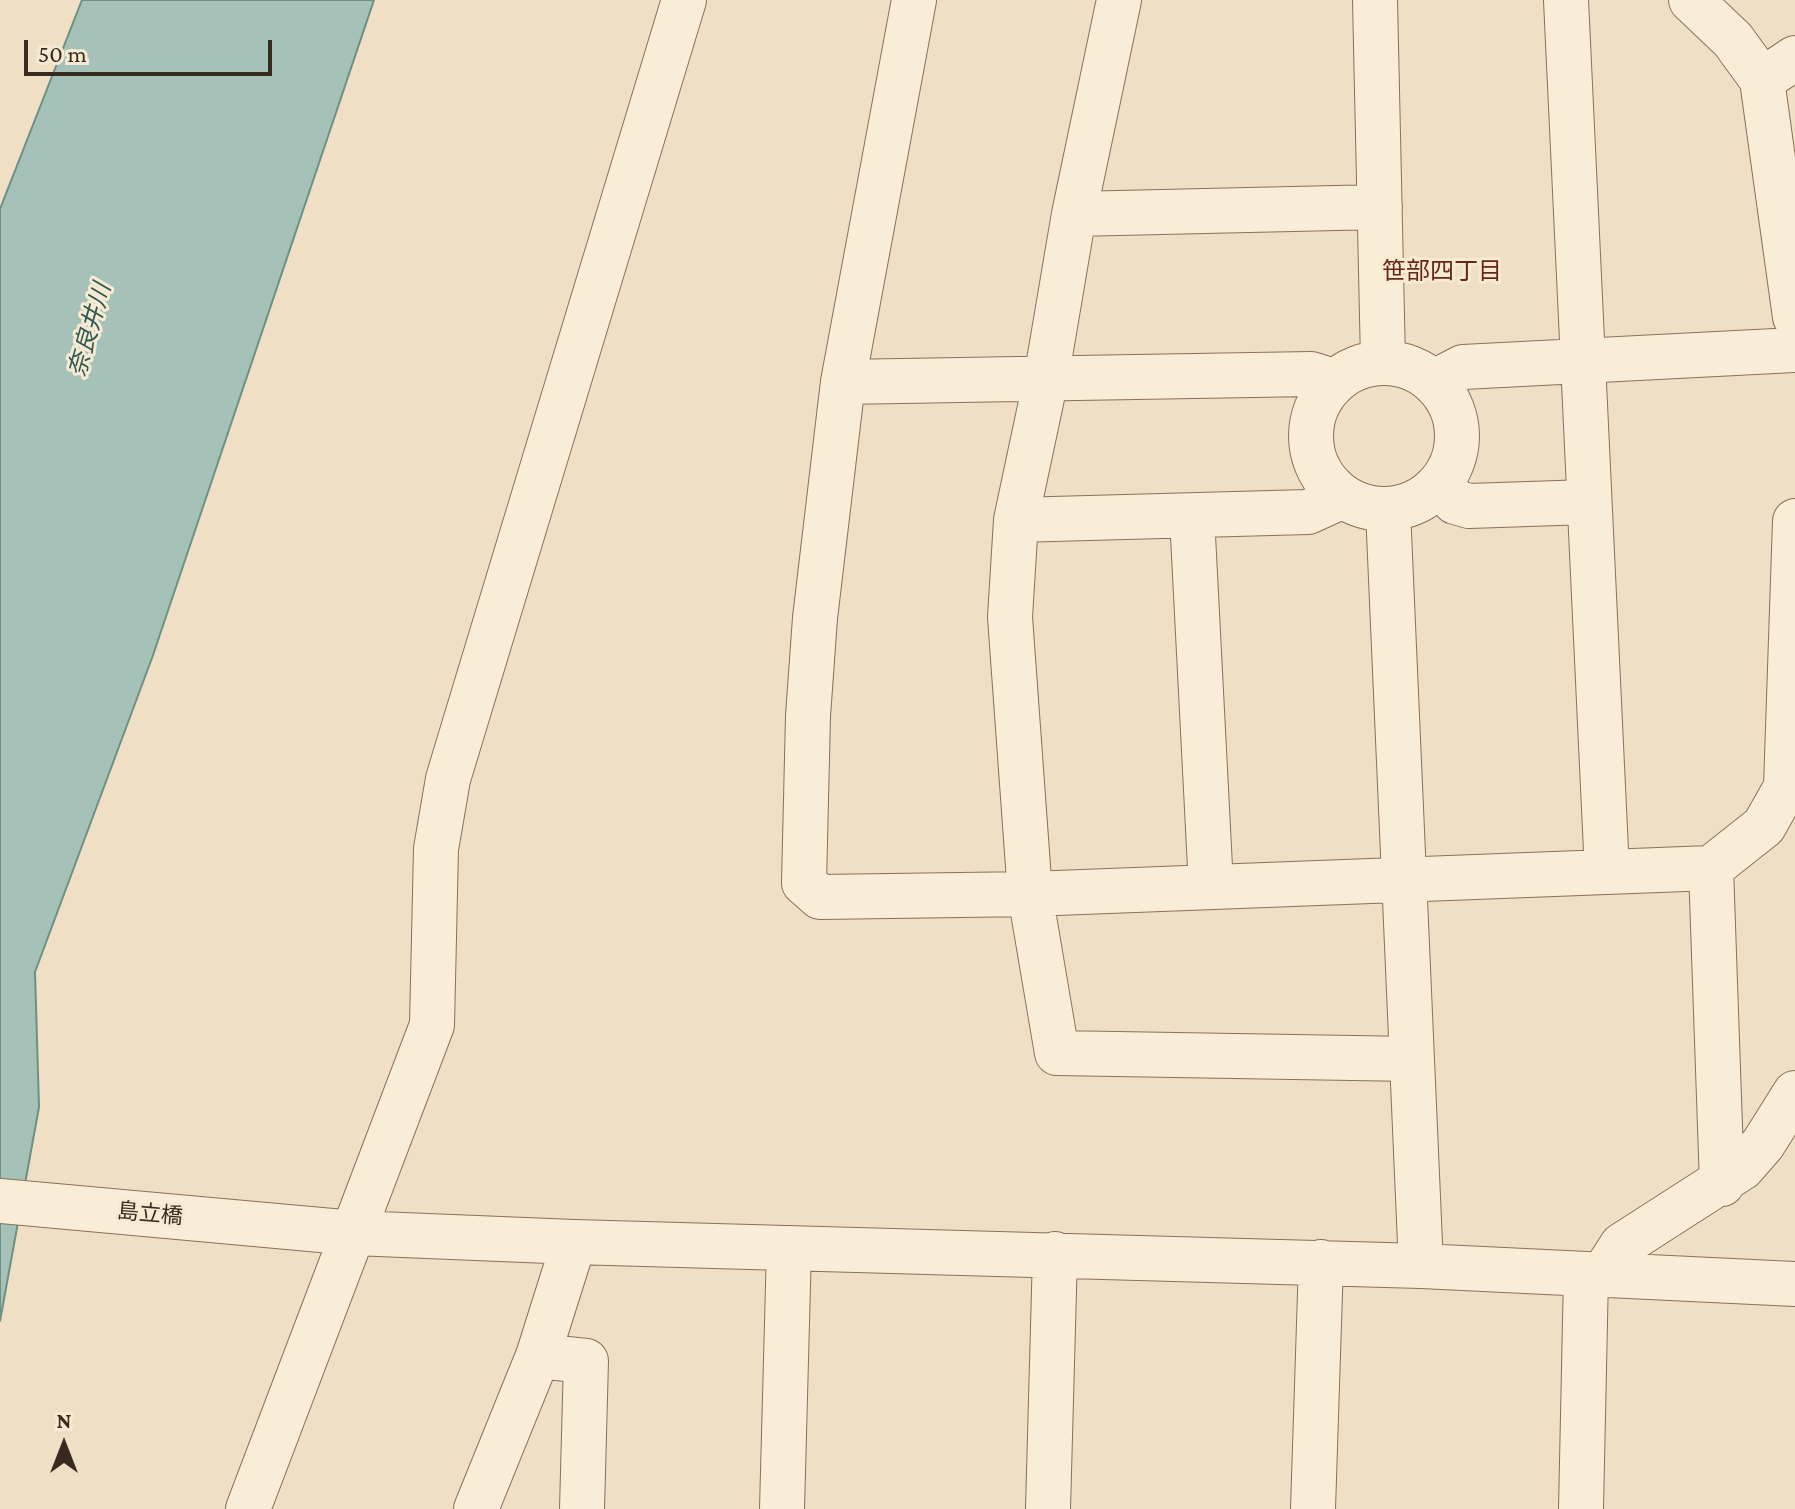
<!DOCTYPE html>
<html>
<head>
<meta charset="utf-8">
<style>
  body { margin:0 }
  #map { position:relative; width:1795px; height:1509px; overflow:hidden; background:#efdfc4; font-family:"Crimson Pro",serif }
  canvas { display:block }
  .north { position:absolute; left:24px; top:1405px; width:80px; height:80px; -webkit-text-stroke:6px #f6ead3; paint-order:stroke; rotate:0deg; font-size:22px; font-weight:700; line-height:32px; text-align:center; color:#392a1e }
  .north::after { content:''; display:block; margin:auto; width:28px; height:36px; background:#392a1e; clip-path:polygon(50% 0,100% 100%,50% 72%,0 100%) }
  .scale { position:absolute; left:24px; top:40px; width:248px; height:36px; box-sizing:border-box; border:4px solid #392a1e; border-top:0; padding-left:10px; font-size:24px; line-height:28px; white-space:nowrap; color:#392a1e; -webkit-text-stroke:6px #f6ead3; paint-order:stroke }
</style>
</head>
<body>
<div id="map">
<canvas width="1795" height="1509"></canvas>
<div class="north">N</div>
<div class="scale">50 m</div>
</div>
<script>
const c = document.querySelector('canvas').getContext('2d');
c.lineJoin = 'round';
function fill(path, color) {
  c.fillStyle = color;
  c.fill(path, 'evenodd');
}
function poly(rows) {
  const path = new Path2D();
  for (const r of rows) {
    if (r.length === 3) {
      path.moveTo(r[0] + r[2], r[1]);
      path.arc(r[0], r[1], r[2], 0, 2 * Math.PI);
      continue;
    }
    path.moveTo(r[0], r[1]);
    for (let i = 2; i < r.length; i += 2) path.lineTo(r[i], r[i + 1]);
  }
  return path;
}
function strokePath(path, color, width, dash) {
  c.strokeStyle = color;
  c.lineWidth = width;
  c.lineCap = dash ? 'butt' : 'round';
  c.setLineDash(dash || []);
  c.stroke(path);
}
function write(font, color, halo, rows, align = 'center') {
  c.font = font + ' "Crimson Pro","Noto Sans JP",serif';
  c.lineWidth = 6;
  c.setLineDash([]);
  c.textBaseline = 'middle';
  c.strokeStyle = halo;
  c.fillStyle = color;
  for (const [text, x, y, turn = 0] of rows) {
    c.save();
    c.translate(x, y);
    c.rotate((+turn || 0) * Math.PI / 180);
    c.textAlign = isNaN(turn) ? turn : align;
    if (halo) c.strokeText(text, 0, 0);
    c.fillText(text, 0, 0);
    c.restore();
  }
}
const water = poly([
  [82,0,374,0,152,658,35,972,39,1107,0,1321,0,209,82,0]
]);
const minor = poly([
  [914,0,843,382,815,618,808,716,804,883,820,897,1030,894,1711,868,1764,826,1786,787,1795,521],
  [1119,0,1074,214,1046,379,1016,520,1010,617,1030,894,1057,1053,1412,1059],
  [1375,0,1383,361],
  [1566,0,1607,872],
  [1691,0,1733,40,1762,80,1795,317],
  [1762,80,1795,58],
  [1074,214,1380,207],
  [1384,436,73],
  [843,382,1311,374,1333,381],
  [1434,382,1463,367,1795,350],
  [1441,483,1455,502,1469,506,1588,502],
  [1388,510,1421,1266],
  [1192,516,1211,887],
  [1016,520,1308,512,1341,497],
  [1711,868,1722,1184],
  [0,1201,354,1233,574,1242,1421,1266,1795,1284],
  [1602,1276,1622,1245,1742,1168,1763,1144,1795,1093],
  [538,1356,586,1361,582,1509],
  [248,1509,432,1025,436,849,448,779,684,0],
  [476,1509,538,1356,574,1242],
  [782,1509,789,1248],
  [1048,1509,1055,1254],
  [1313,1509,1321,1262],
  [1581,1509,1586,1275]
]);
const streetNames = [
  ["島立橋",150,1214,5]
];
const neighbourhoodNames = [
  ["笹部四丁目",1442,272]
];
const waterNames = [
  ["奈良井川",90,330,-74]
];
fill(water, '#a6c2b8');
strokePath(water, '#6c9085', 2);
strokePath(minor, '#8a705a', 46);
strokePath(minor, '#f9edd7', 44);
write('22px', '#392a1e', '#f6ead3', streetNames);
write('24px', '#66281d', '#f6ead3', neighbourhoodNames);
write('italic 24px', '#2d5954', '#f6ead3', waterNames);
</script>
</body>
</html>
